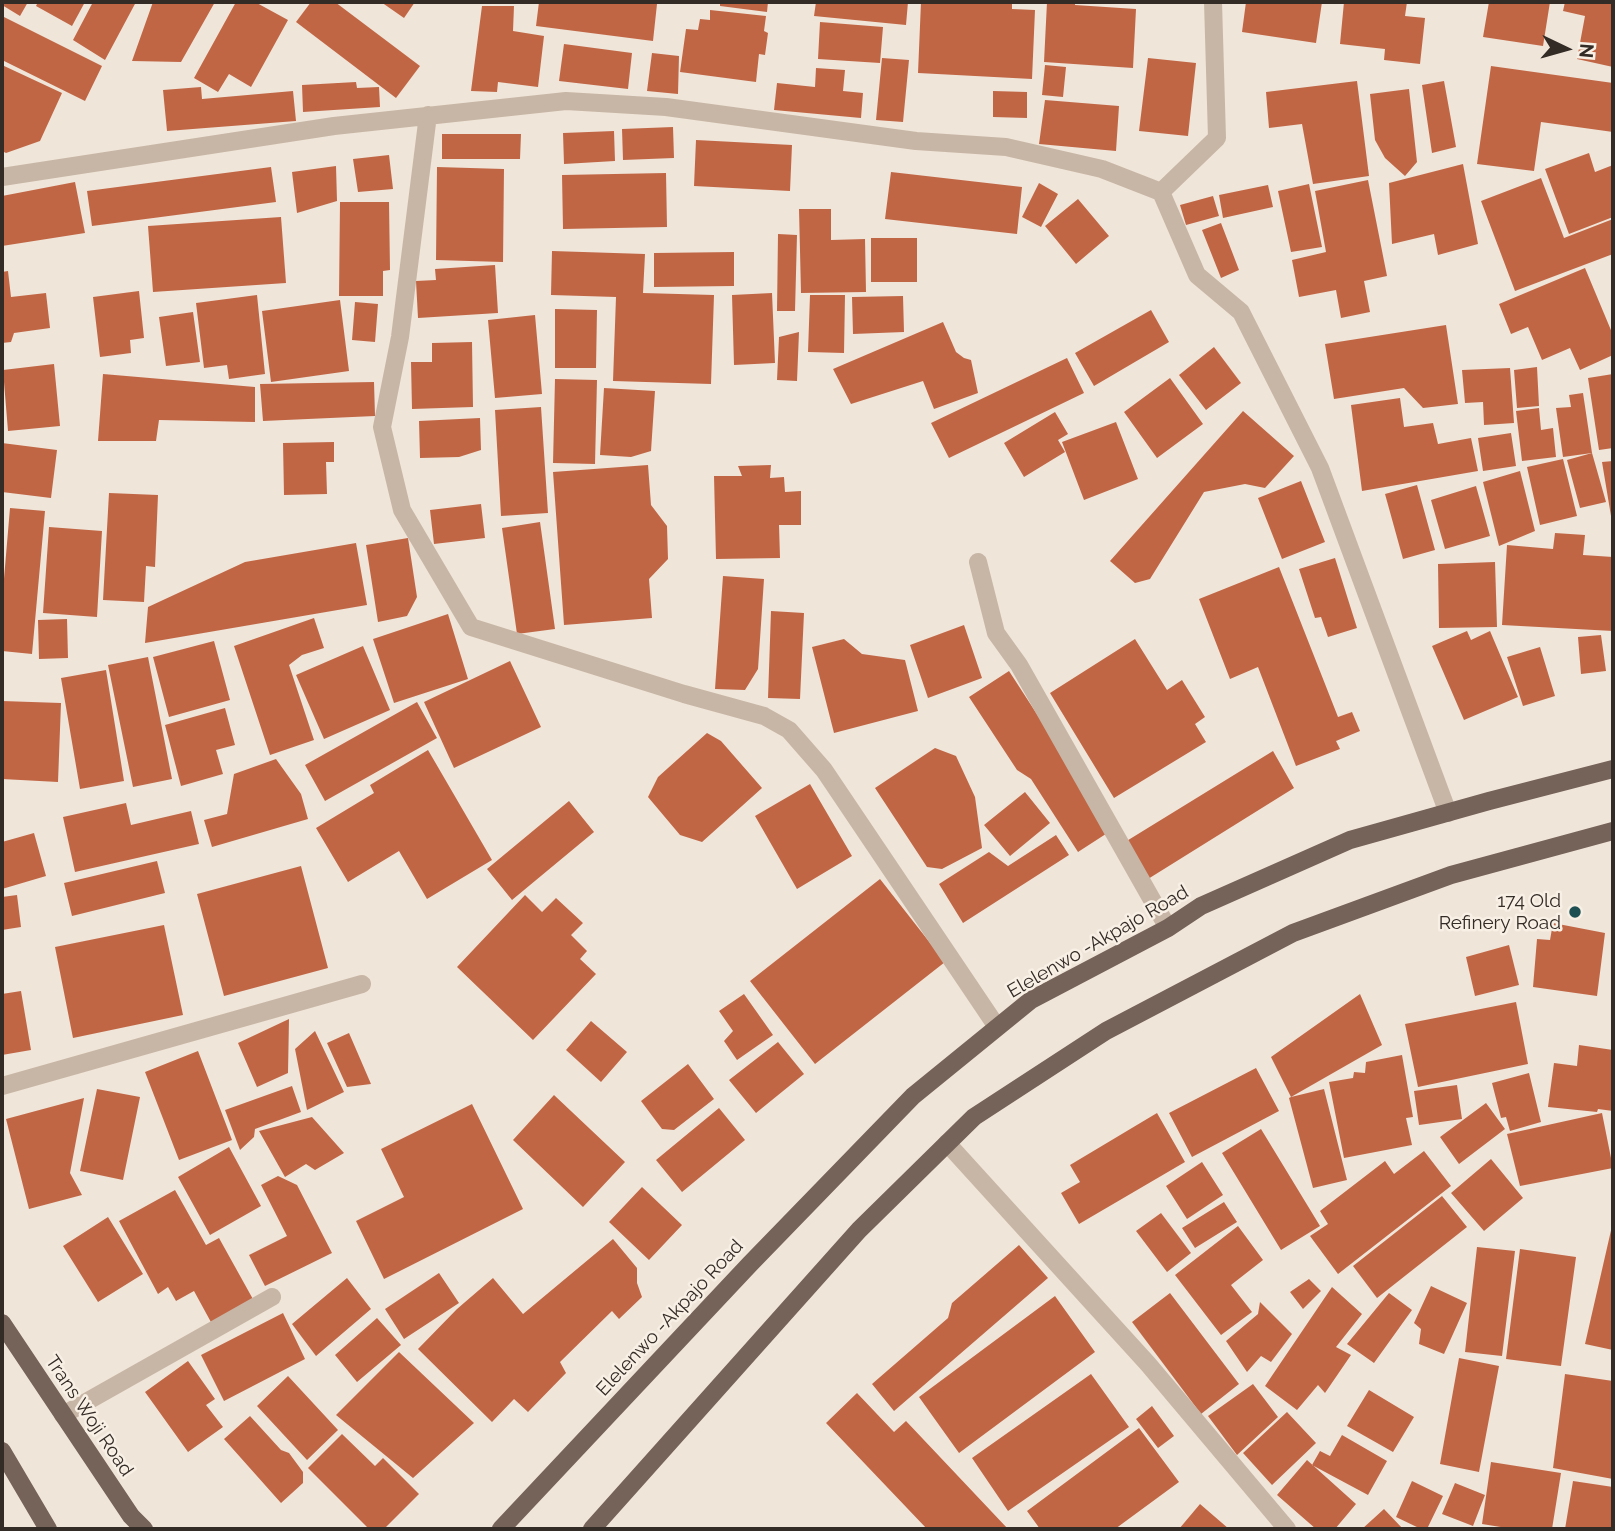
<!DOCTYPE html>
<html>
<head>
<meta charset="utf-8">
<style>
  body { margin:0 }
  #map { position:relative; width:1615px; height:1531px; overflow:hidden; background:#f0e5d9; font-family:Raleway,sans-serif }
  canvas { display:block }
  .frame { position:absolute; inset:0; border:4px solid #332b26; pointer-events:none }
  .north { position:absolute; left:1531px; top:14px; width:70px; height:70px; -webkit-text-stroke:5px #f8efe5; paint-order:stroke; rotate:95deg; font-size:19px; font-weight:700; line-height:28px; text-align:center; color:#332b26 }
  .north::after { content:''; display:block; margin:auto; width:24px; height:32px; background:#332b26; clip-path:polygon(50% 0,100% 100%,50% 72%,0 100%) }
</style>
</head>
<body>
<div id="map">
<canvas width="1615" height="1531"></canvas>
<div class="frame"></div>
<div class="north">N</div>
</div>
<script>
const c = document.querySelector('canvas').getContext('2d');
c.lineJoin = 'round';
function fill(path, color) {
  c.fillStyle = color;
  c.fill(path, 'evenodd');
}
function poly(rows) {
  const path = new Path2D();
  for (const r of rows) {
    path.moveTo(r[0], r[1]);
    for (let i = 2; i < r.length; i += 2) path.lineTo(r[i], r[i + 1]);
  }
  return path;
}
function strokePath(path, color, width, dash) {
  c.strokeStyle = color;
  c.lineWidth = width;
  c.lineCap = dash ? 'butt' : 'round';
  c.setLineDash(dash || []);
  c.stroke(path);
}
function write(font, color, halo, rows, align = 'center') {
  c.font = font + ' Raleway,sans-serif';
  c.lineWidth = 5;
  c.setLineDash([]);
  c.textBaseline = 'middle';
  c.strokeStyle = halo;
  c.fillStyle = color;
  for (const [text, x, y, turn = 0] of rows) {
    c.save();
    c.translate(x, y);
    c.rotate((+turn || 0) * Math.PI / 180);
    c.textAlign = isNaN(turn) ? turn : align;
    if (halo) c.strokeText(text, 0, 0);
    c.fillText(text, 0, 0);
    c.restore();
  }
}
const building = poly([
  [2,2,28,2,20,16,2,5],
  [38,2,85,2,72,26,36,6],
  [93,2,136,2,105,60,73,40],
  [153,2,215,2,181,62,132,61],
  [236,2,255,2,288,20,251,87,229,74,218,92,194,78],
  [311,2,335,2,420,66,396,98,296,22],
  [381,2,415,2,404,18],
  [539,2,640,2,657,4,653,41,536,26],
  [720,2,768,2,767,12,720,6],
  [816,2,908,2,906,25,814,16],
  [921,2,1012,2,1012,9,1035,10,1032,79,918,73],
  [1047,2,1075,2,1075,5,1136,9,1133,68,1044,62],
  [1246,2,1322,2,1316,43,1242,32],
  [1344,2,1407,2,1405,16,1425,18,1420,64,1384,60,1385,49,1340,44],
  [1489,2,1550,2,1543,46,1483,37],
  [1565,2,1613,2,1613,67,1577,59,1585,16,1563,11],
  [482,6,514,6,513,31,544,36,538,87,498,82,497,92,471,91],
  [710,10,766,16,764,31,768,33,765,55,759,54,756,82,680,72,686,29,698,30,700,19,710,20],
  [2,16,102,66,85,101,2,60],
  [820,22,883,27,880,63,818,59],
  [564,44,632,53,628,89,559,81],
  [652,53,679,56,678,94,647,91],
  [882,58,909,60,903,122,876,120],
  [1148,58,1196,63,1188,136,1139,131],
  [2,65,62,93,40,141,6,153,2,151],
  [1045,65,1066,67,1063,97,1042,95],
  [1491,66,1613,83,1613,132,1541,122,1534,171,1477,164],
  [816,68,845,70,843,91,863,93,861,118,774,110,777,83,815,87],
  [1357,81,1369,176,1313,184,1302,124,1269,128,1266,92],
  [1444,81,1456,147,1432,153,1422,85],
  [356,82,357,88,379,87,380,107,303,112,302,85],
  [201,87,202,99,293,91,296,121,167,131,163,90],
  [1409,89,1417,162,1405,176,1385,158,1375,140,1370,94],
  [993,91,1027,92,1027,118,993,117],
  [1045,100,1119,106,1116,151,1039,144],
  [673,127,674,158,623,160,622,129],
  [614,131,615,161,564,164,563,133],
  [442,134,521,134,520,159,442,159],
  [696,140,792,145,790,191,694,186],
  [1589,153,1595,172,1613,165,1613,217,1569,234,1545,169],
  [389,155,393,189,358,192,353,159],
  [1463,164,1478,244,1438,255,1434,234,1392,244,1389,183],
  [336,166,337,201,297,213,292,172],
  [271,167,276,202,92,226,87,191],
  [437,167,504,169,503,262,436,260],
  [891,172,1022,187,1017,234,885,219],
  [666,173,667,227,563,229,562,175],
  [1541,178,1564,238,1613,219,1613,254,1515,291,1481,201],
  [1368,180,1387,276,1364,281,1370,312,1341,318,1336,290,1299,297,1292,260,1326,252,1315,191],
  [75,182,85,233,2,246,2,196],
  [1039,183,1058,194,1041,227,1022,217],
  [1309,184,1322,247,1291,252,1278,191],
  [1268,185,1273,207,1223,218,1219,195],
  [1213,196,1219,216,1186,225,1180,205],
  [1078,199,1109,236,1076,264,1045,226],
  [340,202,389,202,390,270,383,271,383,296,339,296],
  [799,209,831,209,831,240,865,239,866,292,801,293],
  [281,217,286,283,153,292,148,226],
  [1221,223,1239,270,1221,278,1202,230],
  [778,234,797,235,795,311,777,311],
  [871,238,917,238,917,282,871,282],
  [552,251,645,254,643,293,714,295,711,384,613,381,616,297,551,295],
  [734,252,734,286,654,287,654,253],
  [495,265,498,313,418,318,416,281,436,280,435,269],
  [1585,268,1613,335,1613,355,1580,370,1570,348,1542,360,1528,327,1511,334,1499,304],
  [8,271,11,297,46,293,50,328,14,333,11,342,2,343,2,272],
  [139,291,144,338,130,340,131,353,100,357,93,297],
  [772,293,775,363,734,365,732,295],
  [257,295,265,374,229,379,227,365,204,368,196,303],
  [810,295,845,295,844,353,808,352],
  [903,296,904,332,853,334,852,297],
  [340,300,349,371,271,382,262,311],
  [355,302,378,304,375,342,352,340],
  [555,309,597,310,596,368,555,368],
  [1151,310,1169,342,1094,386,1075,353],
  [193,312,200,362,166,366,159,317],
  [535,315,542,394,495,398,488,320],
  [943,322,956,352,964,358,971,360,978,393,934,409,923,381,851,404,833,369],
  [1446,325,1458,404,1423,408,1404,388,1334,399,1325,344],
  [799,332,797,381,777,380,779,337],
  [472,342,473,407,412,409,411,362,432,362,432,343],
  [1214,347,1241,383,1206,410,1179,375],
  [1067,358,1084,393,949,458,931,423],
  [54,364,60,426,8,431,3,370],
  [1537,367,1539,406,1517,408,1514,370],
  [1510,368,1514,423,1484,425,1483,402,1465,403,1462,370],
  [103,374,255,387,255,422,159,420,156,441,98,441],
  [1613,374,1613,448,1599,450,1588,378],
  [1170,378,1203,424,1157,458,1124,412],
  [555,379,597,380,595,464,553,463],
  [374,382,375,416,263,421,260,384],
  [604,388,655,391,651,451,631,457,600,455],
  [1583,393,1592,453,1563,457,1556,408,1571,407,1569,395],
  [1400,398,1404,427,1433,423,1438,444,1471,438,1478,471,1362,491,1351,405],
  [541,407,548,513,501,516,495,410],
  [1539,408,1541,430,1553,428,1556,457,1522,461,1516,411],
  [1243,411,1294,456,1265,488,1245,484,1204,492,1150,579,1135,583,1110,561],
  [1055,412,1068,434,1058,440,1065,452,1024,477,1004,443],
  [480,418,481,450,459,457,420,458,419,421],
  [1116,422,1138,479,1084,500,1062,442],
  [1511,433,1516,466,1483,471,1478,438],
  [334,442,334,462,326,462,327,494,284,495,283,443],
  [2,443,57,450,51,498,2,492],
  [1592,453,1606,502,1580,508,1567,460],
  [1563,459,1577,516,1540,525,1527,467],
  [1613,461,1613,522,1612,522,1602,462],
  [648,465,651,505,667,526,668,559,649,579,652,618,564,625,553,472],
  [771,465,770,478,784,477,785,492,801,491,801,525,779,525,780,558,716,559,714,476,742,476,738,466],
  [1520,471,1535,531,1499,546,1483,482],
  [1301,481,1325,542,1282,559,1258,498],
  [1417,485,1435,550,1403,559,1385,494],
  [1476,486,1490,536,1445,549,1431,500],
  [109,493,158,495,155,567,146,566,144,602,103,600],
  [481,504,485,538,434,544,430,510],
  [10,508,45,511,32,654,2,651,2,602],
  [540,522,555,629,517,634,502,528],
  [49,527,102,531,97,617,43,613],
  [1555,533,1585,535,1583,555,1613,557,1613,631,1502,625,1507,545,1553,549],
  [408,538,417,597,407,616,378,622,366,545],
  [356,543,367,605,145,643,148,607,245,562],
  [1335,558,1357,628,1328,637,1321,617,1315,618,1299,569],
  [1495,562,1497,627,1439,628,1438,564],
  [1279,567,1338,717,1352,712,1360,731,1336,741,1340,749,1296,766,1258,667,1230,679,1199,599],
  [723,576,764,579,758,669,745,690,715,689],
  [771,611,804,613,800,699,768,698],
  [448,614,468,679,394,703,373,639],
  [314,618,324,648,302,655,289,665,314,740,270,755,234,646],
  [67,619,68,658,39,659,38,620],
  [964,625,982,678,928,698,910,645],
  [1467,631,1471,640,1490,631,1518,697,1464,720,1432,646],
  [1601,635,1606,671,1581,674,1578,637],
  [844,639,862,654,905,660,918,711,834,733,812,647],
  [1135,639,1167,690,1182,680,1205,717,1195,724,1206,742,1114,798,1050,693],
  [214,641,230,700,169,717,153,657],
  [363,646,390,710,324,739,296,675],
  [1540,647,1555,696,1523,706,1507,657],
  [148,657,172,779,133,787,108,665],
  [510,661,541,727,454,768,424,702],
  [106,670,124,781,80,789,61,678],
  [1009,671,1112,830,1078,852,1031,779,1017,770,969,697],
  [2,701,61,703,58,782,2,779],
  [417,702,437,738,325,801,305,765],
  [225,708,235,745,216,750,223,774,181,786,165,725],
  [707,733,721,741,762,788,702,842,680,835,648,797,658,777],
  [935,748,956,756,975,797,982,848,942,869,927,867,875,788],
  [428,750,492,860,427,899,399,851,348,882,316,828,374,793,370,785],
  [1273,751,1294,788,1148,879,1125,842],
  [276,759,301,794,308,819,212,847,204,820,227,814,234,774],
  [810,784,852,856,797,889,755,816],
  [1025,792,1050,823,1010,856,984,825],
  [569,801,594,832,512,900,487,869],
  [126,803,131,825,191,811,199,844,75,872,63,817],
  [34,833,46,876,2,889,2,842],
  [1056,835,1069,855,963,923,939,884,989,852,1008,866],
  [157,861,165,893,72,916,64,883],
  [301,866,328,968,224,996,197,894],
  [880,879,945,962,815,1064,750,981],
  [17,895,21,927,2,930,2,897],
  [525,895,542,912,556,898,583,923,571,935,587,951,580,959,596,974,533,1040,457,967],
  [1553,923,1605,933,1597,996,1533,987,1537,939,1550,940],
  [164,925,183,1015,73,1038,55,947],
  [1509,945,1519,985,1475,996,1466,957],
  [21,991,31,1050,2,1055,2,994],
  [744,994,773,1035,737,1060,724,1041,733,1031,719,1011],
  [1360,994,1382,1045,1291,1097,1324,1089,1347,1180,1313,1188,1289,1098,1291,1097,1271,1057],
  [1516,1002,1528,1064,1418,1087,1405,1024],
  [289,1019,288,1073,257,1087,238,1043],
  [591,1021,627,1052,601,1082,566,1050],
  [315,1031,344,1092,307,1110,295,1049],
  [349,1033,371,1084,347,1087,327,1043],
  [778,1042,804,1074,756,1113,729,1080],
  [1579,1045,1613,1050,1613,1111,1598,1109,1597,1112,1548,1107,1554,1063,1577,1066],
  [198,1051,232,1140,179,1160,145,1072],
  [1402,1055,1413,1117,1406,1118,1412,1145,1344,1158,1329,1082,1353,1078,1354,1072,1365,1073,1366,1062],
  [688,1064,714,1099,674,1130,662,1129,641,1101],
  [1256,1068,1279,1111,1192,1157,1169,1113],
  [1529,1073,1541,1122,1510,1131,1506,1117,1501,1118,1492,1083],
  [1457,1085,1462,1119,1419,1125,1414,1091],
  [292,1086,301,1112,255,1129,254,1137,240,1150,225,1110],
  [97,1089,140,1097,123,1180,80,1171],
  [554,1095,625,1162,583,1207,513,1140],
  [84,1098,70,1173,82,1195,29,1209,6,1119],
  [1486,1103,1505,1129,1459,1164,1440,1137],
  [472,1104,523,1209,384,1279,356,1221,404,1197,381,1149],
  [719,1108,745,1140,682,1192,656,1160],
  [1157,1113,1185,1162,1079,1224,1061,1193,1080,1182,1070,1165],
  [1602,1113,1613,1168,1520,1186,1507,1134],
  [312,1117,344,1153,315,1170,306,1164,285,1177,259,1131],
  [1261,1129,1320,1226,1281,1250,1222,1153],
  [229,1147,261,1206,210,1235,178,1177],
  [1424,1151,1451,1186,1338,1274,1310,1236,1328,1224,1320,1211,1385,1161,1394,1174],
  [1491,1159,1523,1198,1484,1231,1451,1193],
  [1202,1162,1223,1195,1187,1219,1166,1186],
  [278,1176,297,1185,332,1253,265,1286,249,1255,287,1236,261,1185],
  [642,1187,682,1225,649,1260,609,1222],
  [175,1190,206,1245,219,1238,254,1301,212,1324,194,1291,176,1301,168,1287,158,1294,119,1221],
  [1442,1196,1467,1227,1377,1298,1353,1266],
  [1224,1202,1237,1222,1195,1248,1182,1228],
  [1161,1213,1191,1253,1167,1272,1136,1231],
  [108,1217,143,1274,98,1302,63,1246],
  [1238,1226,1263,1260,1231,1285,1252,1312,1221,1335,1175,1275],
  [1612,1226,1613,1226,1613,1350,1585,1344],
  [613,1239,637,1268,637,1283,642,1297,619,1319,612,1311,560,1362,566,1373,528,1412,514,1399,492,1422,418,1349,457,1309,493,1278,523,1314],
  [1019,1245,1048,1278,894,1411,872,1384,948,1318,952,1303],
  [1477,1247,1515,1251,1502,1356,1465,1352],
  [1520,1249,1576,1257,1561,1366,1506,1359],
  [439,1273,459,1303,404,1339,385,1309],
  [347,1278,371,1309,316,1356,292,1324],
  [1309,1279,1321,1291,1303,1309,1290,1292],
  [1431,1286,1467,1303,1444,1354,1419,1344,1421,1329,1414,1323],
  [1332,1287,1362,1314,1336,1347,1351,1355,1325,1393,1318,1385,1297,1410,1265,1386],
  [1170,1293,1239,1384,1201,1414,1132,1322],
  [1389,1293,1412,1310,1374,1363,1347,1344],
  [1055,1296,1095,1352,959,1453,919,1397],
  [1260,1302,1292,1334,1271,1362,1261,1356,1247,1372,1226,1341,1258,1314],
  [283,1313,305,1359,224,1401,201,1355],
  [377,1318,401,1345,357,1382,335,1355],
  [399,1352,474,1423,413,1478,336,1415],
  [1459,1358,1499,1366,1479,1472,1440,1464],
  [188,1361,215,1399,206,1405,223,1427,188,1452,145,1392],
  [1091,1374,1129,1427,1008,1511,972,1458],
  [1565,1374,1613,1381,1613,1479,1553,1468],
  [288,1376,338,1430,307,1460,257,1406],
  [1253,1384,1278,1417,1237,1455,1208,1416],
  [1369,1390,1414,1417,1393,1452,1347,1426],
  [857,1393,894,1432,906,1421,1008,1529,927,1529,826,1423],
  [1152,1406,1174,1436,1158,1448,1136,1419],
  [1287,1412,1316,1443,1272,1485,1243,1453],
  [250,1416,281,1450,289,1453,303,1472,303,1483,281,1503,224,1439],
  [1139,1428,1179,1482,1115,1529,1040,1529,1027,1511],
  [342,1434,375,1466,383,1458,419,1494,384,1529,369,1529,308,1468],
  [1342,1435,1387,1461,1368,1495,1312,1465,1320,1451,1330,1456],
  [1307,1460,1356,1504,1335,1529,1316,1529,1277,1495],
  [1491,1462,1561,1473,1552,1529,1513,1529,1482,1524],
  [1412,1481,1443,1496,1427,1529,1421,1529,1396,1517],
  [1573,1481,1613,1487,1613,1529,1565,1529],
  [1455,1483,1485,1495,1473,1526,1442,1514],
  [1200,1504,1229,1529,1179,1529],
  [1384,1509,1403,1529,1362,1529]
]);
const minor = poly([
  [428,115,400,337,382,427,402,510,471,627,684,694,764,716,789,730,824,770,997,1027],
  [2,177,334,126,566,101,666,107,916,141,1006,147,1102,169,1161,192,1197,275,1241,312,1320,468,1448,813],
  [1161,192,1217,138,1213,2],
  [978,562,996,633,1019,665,1168,928],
  [2,1086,362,984],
  [947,1143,1148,1364,1287,1529],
  [63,1415,272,1297]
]);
const major = poly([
  [2,1323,131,1516,144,1529],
  [2,1451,48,1529],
  [501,1529,750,1264,913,1096,1031,1000,1168,928,1201,906,1350,840,1489,801,1613,769],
  [592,1529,859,1230,974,1117,1106,1031,1293,933,1451,875,1613,831]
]);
const markers = [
  [1575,912,7,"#1e4f53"]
];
const poiNames = [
  ["174 Old",1561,901],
  ["Refinery Road",1561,923]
];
const streetNames = [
  ["Elelenwo -Akpajo Road",1098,942,-30],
  ["Elelenwo -Akpajo Road",670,1318,-47],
  ["Trans Woji Road",89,1416,56]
];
fill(building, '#c16645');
strokePath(minor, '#c7b6a5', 18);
strokePath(major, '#756258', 18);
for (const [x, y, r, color] of markers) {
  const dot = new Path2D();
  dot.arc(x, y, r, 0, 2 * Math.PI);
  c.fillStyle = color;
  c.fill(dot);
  strokePath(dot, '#f8efe5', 2.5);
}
write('19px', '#332b26', '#f8efe5', poiNames, 'right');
write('19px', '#332b26', '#f8efe5', streetNames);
</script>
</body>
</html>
